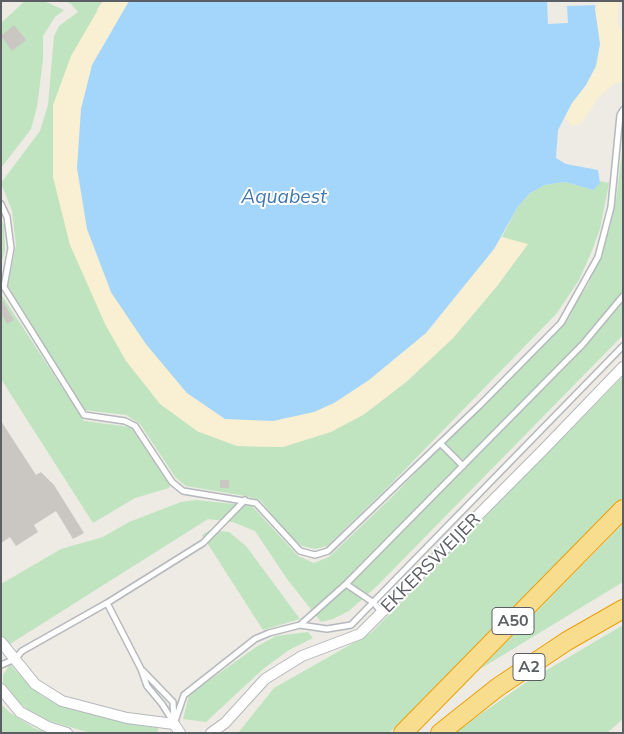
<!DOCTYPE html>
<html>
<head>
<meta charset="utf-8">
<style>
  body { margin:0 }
  #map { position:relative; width:624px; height:734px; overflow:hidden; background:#edebe3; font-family:Mulish,sans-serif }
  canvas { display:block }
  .frame { position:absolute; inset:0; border:2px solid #5b5f63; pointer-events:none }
</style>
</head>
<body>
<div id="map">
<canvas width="624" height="734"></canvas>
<div class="frame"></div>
</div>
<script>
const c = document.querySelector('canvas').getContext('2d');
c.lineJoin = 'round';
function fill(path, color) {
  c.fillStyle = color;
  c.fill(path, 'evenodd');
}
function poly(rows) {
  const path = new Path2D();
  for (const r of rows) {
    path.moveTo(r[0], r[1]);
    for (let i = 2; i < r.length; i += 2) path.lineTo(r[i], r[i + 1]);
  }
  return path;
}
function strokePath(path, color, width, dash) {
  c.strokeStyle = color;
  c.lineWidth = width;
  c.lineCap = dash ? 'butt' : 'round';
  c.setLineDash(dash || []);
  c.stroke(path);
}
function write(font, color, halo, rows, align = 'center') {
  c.font = font + ' Mulish,sans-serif';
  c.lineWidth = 4;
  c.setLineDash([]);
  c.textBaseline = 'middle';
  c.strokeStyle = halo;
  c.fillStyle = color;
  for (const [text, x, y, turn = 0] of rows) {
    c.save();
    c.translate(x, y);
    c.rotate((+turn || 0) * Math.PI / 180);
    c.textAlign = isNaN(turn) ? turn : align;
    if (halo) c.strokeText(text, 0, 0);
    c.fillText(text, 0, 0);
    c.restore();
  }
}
const green = poly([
  [25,1,44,1,64,10,55,17,43,36,43,59,37,107,31,129,1,168,1,23],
  [65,1,103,1,97,9,197,431,237,446,283,447,363,415,406,382,453,338,497,286,527,245,502,237,517,208,530,193,545,185,565,182,593,190,599,181,609,183,600,229,591,253,579,280,557,313,387,488,327,546,315,549,302,546,286,532,260,500,245,496,186,486,176,478,140,424,126,415,84,410,8,286,16,245,12,211,1,183,40,131,48,105,54,36,59,26,78,12,71,4],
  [623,144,623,335,378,585,349,611,333,619,321,622,287,579,255,531,233,522,208,519,10,644,1,635,1,584,61,549,103,537,129,522,181,502,196,500,252,506,298,556,314,563,329,557,394,495,565,318,588,285,609,231,616,200],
  [1,219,4,225,5,250,1,265],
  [1,294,84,421,131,427,170,486,169,488,135,498,93,523,1,379],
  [623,376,623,497,389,733,238,733,274,688,371,633],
  [623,524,623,582,480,669],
  [210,530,229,532,246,546,300,619,263,630,202,535],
  [623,625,623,719,607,733,454,733,525,683],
  [308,632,313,638,289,650,263,669,206,722,183,719,189,695,256,647,276,636],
  [10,664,30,686,42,696,62,706,125,723,158,728,158,733,90,733,36,717,13,697,3,683,3,675],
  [1,704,9,712,36,729,52,733,1,733]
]);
const sand = poly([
  [103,1,129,1,93,65,111,292,146,344,187,393,334,403,369,380,426,333,494,249,502,237,528,244,497,286,453,338,406,382,363,415,331,432,283,447,238,446,197,431,160,404,126,361,105,324,70,245,53,177,53,105,71,56],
  [597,1,619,1,617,21,620,30,623,29,623,81,614,84,599,97,582,123,573,126,564,118,572,103,586,85,600,44,595,9]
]);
const water = poly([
  [129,1,596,1,595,9,600,44,596,66,586,85,572,103,558,130,556,158,566,164,598,170,600,183,593,190,565,182,545,185,530,193,517,208,494,249,426,333,369,380,334,403,314,412,273,421,225,419,187,393,146,344,111,292,87,229,77,168,81,109,92,65]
]);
const pier = poly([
  [547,1,568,2,599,1,599,5,567,6,568,23,548,24]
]);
const building = poly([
  [14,25,26,40,12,51,1,36],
  [1,298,14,320,7,324,1,314],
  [1,421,36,475,41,472,54,485,84,533,73,539,56,511,34,525,38,532,16,546,10,537,1,543],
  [220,480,229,480,229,488,220,488]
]);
const lane = poly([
  [1,204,7,217,11,248,4,287,84,415,125,421,135,426,172,482,183,491,256,503,300,551,315,555,328,551,480,405,561,323,598,257,611,207,620,115,623,110],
  [440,443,463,466],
  [107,603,141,669,147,686,162,704,174,723],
  [382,613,374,603,346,584,583,344,623,296],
  [300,625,346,584],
  [1,665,15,659,22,651,107,603,203,543,245,500],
  [143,671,173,702,174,721],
  [174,724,184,695,255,639,269,633,300,625,327,629,351,625,623,346]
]);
const street = poly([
  [1,642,35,684,62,701,127,718,174,724,180,733],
  [1,689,20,712,48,727,67,733],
  [211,733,225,723,265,679,302,656,360,634,544,449,623,367]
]);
const highway = poly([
  [403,733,623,509],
  [440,733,498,687,567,641,623,609]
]);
const shields = [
  [513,621,42],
  [529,667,32]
];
const shieldNames = [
  ["A50",513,621],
  ["A2",529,667]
];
const streetNames = [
  ["EKKERSWEIJER",431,563,-45]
];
const waterNames = [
  ["Aquabest",284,197]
];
fill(green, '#c0e4c0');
fill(sand, '#f9efd2');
fill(water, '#a4d6fc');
fill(pier, '#edebe3');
fill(building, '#cac7c2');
strokePath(lane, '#b5b8bd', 8);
strokePath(street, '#b5b8bd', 12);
strokePath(highway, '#e8a008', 20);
strokePath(lane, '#fff', 5);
strokePath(street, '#fff', 10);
strokePath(highway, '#f9dd8e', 18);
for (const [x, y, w] of shields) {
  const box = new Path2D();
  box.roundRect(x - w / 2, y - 13.5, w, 27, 4);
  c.fillStyle = '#fff';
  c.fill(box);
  strokePath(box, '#5b5f63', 1);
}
write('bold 16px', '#5b5f63', null, shieldNames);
write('18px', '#5b5f63', '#fff', streetNames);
write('italic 19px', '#4277ae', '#fff', waterNames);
</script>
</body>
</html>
